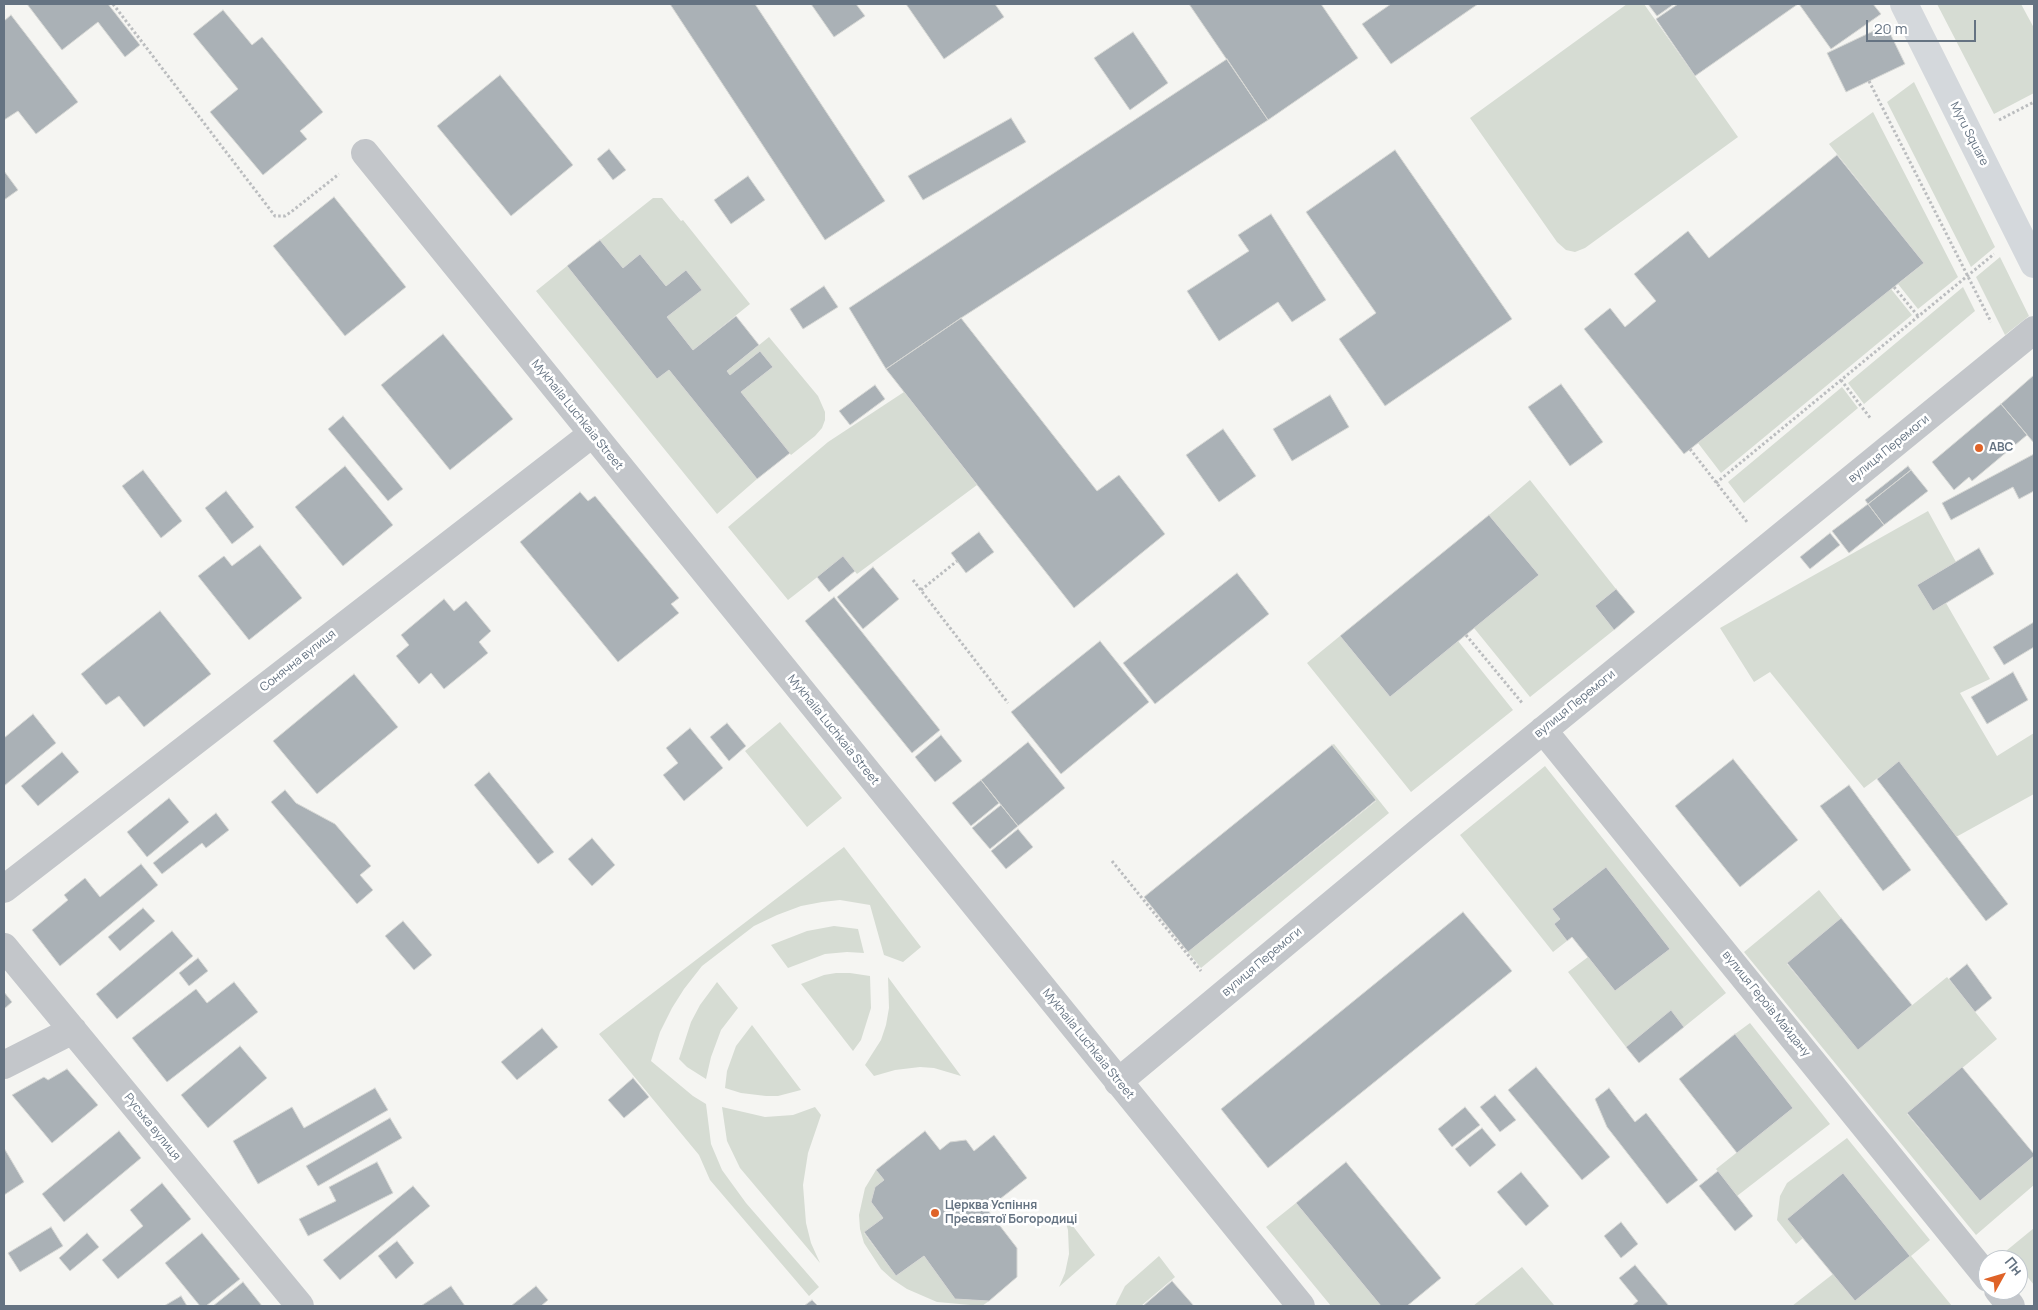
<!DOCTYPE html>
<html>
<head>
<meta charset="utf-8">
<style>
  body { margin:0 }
  #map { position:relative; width:2038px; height:1310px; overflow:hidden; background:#f5f5f2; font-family:Manrope,sans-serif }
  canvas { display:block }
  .frame { position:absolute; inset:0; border:5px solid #657382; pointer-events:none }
  .north { position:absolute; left:1978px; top:1250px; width:50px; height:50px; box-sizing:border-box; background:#fff; border:1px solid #c1c7cd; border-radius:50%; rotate:51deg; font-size:14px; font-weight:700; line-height:20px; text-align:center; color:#657382 }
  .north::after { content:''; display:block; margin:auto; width:18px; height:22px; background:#df6328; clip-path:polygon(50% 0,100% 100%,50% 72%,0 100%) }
  .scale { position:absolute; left:1866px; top:20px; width:110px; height:22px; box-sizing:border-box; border:2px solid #657382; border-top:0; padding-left:6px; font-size:15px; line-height:18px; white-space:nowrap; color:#657382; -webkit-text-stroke:4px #fff; paint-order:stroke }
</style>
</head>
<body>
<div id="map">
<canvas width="2038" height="1310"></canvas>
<div class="frame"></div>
<div class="north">Пн</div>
<div class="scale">20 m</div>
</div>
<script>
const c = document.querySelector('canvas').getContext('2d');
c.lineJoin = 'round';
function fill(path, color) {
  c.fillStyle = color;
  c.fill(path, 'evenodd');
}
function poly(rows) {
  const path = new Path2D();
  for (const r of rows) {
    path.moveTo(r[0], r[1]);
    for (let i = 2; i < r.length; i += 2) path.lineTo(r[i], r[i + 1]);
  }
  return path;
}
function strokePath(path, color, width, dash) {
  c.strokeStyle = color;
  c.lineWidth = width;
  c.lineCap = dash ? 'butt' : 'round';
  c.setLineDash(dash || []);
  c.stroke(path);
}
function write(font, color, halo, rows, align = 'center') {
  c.font = font + ' Manrope,sans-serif';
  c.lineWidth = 5;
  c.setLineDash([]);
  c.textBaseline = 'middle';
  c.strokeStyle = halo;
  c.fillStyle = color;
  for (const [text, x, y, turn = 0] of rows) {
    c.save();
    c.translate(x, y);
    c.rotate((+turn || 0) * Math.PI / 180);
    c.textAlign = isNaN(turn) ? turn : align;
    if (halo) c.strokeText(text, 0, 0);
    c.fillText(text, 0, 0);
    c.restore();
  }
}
const green = poly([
  [1627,4,1644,4,1738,137,1585,248,1575,252,1566,250,1557,242,1470,118],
  [1937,4,2021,4,2034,28,2034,93,1994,114],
  [1914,82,1995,247,1971,267,1887,102],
  [1873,112,1958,277,1918,309,1898,284,1924,263,1829,144],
  [653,198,662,198,681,221,683,220,750,304,693,350,667,317,701,290,686,270,666,286,640,254,623,268,600,240],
  [2000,257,2029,316,2005,335,1976,277],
  [567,266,657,379,669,370,757,479,717,514,536,291],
  [1963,287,1975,311,1864,404,1848,383],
  [1891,289,1912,315,1721,473,1698,443],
  [769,337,818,396,825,412,825,420,822,428,815,436,791,455,741,392,773,367,760,351,730,375,727,371],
  [1842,387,1858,408,1744,503,1728,482],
  [904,392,977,485,857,574,843,557,788,600,728,527,828,442],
  [1530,480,1616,589,1595,606,1614,630,1530,697,1474,628,1539,575,1489,515],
  [1928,511,1956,562,1917,585,1933,611,1946,603,1990,679,1960,693,1997,756,2034,733,2034,794,1956,837,1899,762,1864,788,1770,672,1754,682,1720,628],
  [1340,636,1390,697,1458,641,1513,710,1411,792,1307,663],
  [780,722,842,798,807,827,745,751],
  [1334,744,1389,813,1201,968,1188,952,1376,801,1332,745],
  [1545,766,1726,993,1684,1027,1671,1011,1626,1047,1568,972,1588,957,1615,991,1670,949,1606,867,1552,909,1560,919,1554,924,1567,941,1553,952,1460,835],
  [844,847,921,947,903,962,884,955,870,905,840,900,822,902,801,906,777,915,754,926,702,966,684,989,672,1008,660,1032,651,1061,693,1096,706,1104,711,1144,722,1170,746,1203,819,1287,809,1296,710,1180,699,1155,599,1034],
  [1819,890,1841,918,1787,964,1858,1049,1947,977,1997,1039,1907,1114,1980,1201,2034,1156,2034,1185,1976,1235,1744,952],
  [834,926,858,929,864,953,847,952,825,954,788,968,771,945,807,931],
  [836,973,850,973,870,976,871,1008,861,1040,853,1051,801,984,824,975],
  [888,977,961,1076,934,1068,920,1067,895,1070,874,1076,865,1065,881,1040,886,1025,889,1008],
  [717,982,738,1008,721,1030,711,1057,706,1079,687,1067,679,1059,691,1022,700,1005],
  [1750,1023,1830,1124,1737,1196,1716,1169,1793,1108,1735,1034],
  [752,1025,801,1090,778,1096,766,1096,741,1093,725,1088,727,1071,736,1046],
  [722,1107,765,1117,793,1115,815,1107,821,1115,808,1153,803,1185,806,1223,811,1243,820,1263,740,1168,727,1141],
  [1847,1138,1930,1240,1911,1256,1952,1306,1792,1306,1833,1274,1855,1301,1910,1256,1843,1173,1788,1219,1803,1238,1796,1244,1777,1220,1780,1196,1787,1183],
  [876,1170,884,1180,875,1187,871,1202,883,1218,864,1233,896,1276,924,1256,955,1299,989,1301,982,1306,937,1302,907,1289,892,1279,881,1269,864,1243,860,1229,859,1215,865,1188],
  [1296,1203,1381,1306,1331,1306,1266,1227],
  [1063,1213,1095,1255,1059,1287,1065,1273,1069,1254,1068,1230],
  [2034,1228,2034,1285,2018,1265,2018,1260,2014,1260,2006,1251],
  [1159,1256,1175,1277,1141,1306,1115,1306,1125,1286],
  [1522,1267,1554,1305,1552,1306,1473,1306]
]);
const building = poly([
  [27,4,108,4,140,45,125,57,98,22,62,50,27,4],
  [670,4,755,4,885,201,825,240,670,4],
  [811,4,856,4,865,16,834,37,811,4],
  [906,4,995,4,1004,17,944,59,906,4],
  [1189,4,1321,4,1358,58,1268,120,1189,4],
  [1391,4,1478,4,1391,64,1362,24,1391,4],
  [1648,4,1674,4,1657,16,1648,4],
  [1678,4,1798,4,1695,76,1656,19,1678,4],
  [1799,4,1873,4,1881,14,1831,49,1799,4],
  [223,10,252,45,262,37,323,112,300,131,307,139,263,175,210,112,238,89,193,34,223,10],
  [11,15,78,102,36,134,18,111,4,120,4,21,11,15],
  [1886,25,1905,64,1846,92,1827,53,1886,25],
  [1133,32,1168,83,1130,110,1094,58,1133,32],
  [1227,59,1268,120,961,318,886,369,849,308,1227,59],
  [500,75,573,165,511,216,437,126,500,75],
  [1011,118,1026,142,923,200,908,176,1011,118],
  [609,149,626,170,613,180,597,159,609,149],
  [1395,150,1512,319,1385,406,1339,339,1376,313,1306,212,1395,150],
  [1837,155,1924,263,1684,454,1584,329,1610,308,1625,327,1656,301,1634,274,1688,231,1709,258,1837,155],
  [4,171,18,190,4,200,4,171],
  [748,176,765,200,731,224,714,200,748,176],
  [334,197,406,287,345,336,273,246,334,197],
  [1271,214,1326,300,1292,322,1278,302,1219,341,1187,291,1249,251,1238,235,1271,214],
  [600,240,623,268,640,254,666,286,686,270,702,290,667,317,693,350,736,316,759,345,727,371,730,375,760,351,773,367,741,392,790,453,757,479,669,370,657,379,567,266,600,240],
  [824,286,838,307,803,329,790,309,824,286],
  [961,318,1097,491,1119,475,1165,534,1074,608,886,369,961,318],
  [443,334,513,419,450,470,381,385,443,334],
  [2034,375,2034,443,2001,404,2034,375],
  [1561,384,1603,442,1570,466,1528,407,1561,384],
  [875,385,885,399,850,425,839,411,875,385],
  [1330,395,1349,427,1292,461,1273,429,1330,395],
  [2001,404,2027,435,1972,481,1969,477,1954,490,1932,462,2001,404],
  [343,416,403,489,388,501,328,429,343,416],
  [1223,429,1256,476,1219,502,1186,455,1223,429],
  [2034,454,2034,491,2019,499,2013,487,1951,520,1942,503,2034,454],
  [345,466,393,525,343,566,295,507,345,466],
  [1908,466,1911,470,1868,504,1865,500,1908,466],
  [143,470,182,521,161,538,122,486,143,470],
  [1911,470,1928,491,1884,525,1868,504,1911,470],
  [226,491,254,527,232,544,205,508,226,491],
  [580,492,588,501,595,496,679,598,671,604,679,613,618,662,520,542,580,492],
  [1868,504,1884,525,1849,553,1832,531,1868,504],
  [1489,515,1539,575,1390,697,1340,636,1489,515],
  [979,532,994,552,966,573,951,553,979,532],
  [1830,533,1840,545,1810,569,1800,557,1830,533],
  [260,545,302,598,249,640,198,576,224,556,232,566,260,545],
  [1979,548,1994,574,1933,611,1917,585,1979,548],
  [843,556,855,571,829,592,817,577,843,556],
  [873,567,899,599,863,629,837,597,873,567],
  [1237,573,1269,614,1155,704,1123,663,1237,573],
  [1616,589,1635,612,1614,630,1595,606,1616,589],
  [834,597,940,730,912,753,805,621,834,597],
  [444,599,454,611,466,601,491,631,479,642,488,653,444,689,431,673,419,684,396,656,409,645,401,635,444,599],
  [160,611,211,674,144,727,119,696,106,705,81,674,160,611],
  [2034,622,2034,647,2004,665,1993,647,2034,622],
  [1100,641,1149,702,1061,774,1011,712,1100,641],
  [2013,672,2028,700,1987,724,1971,697,2013,672],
  [354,674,398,727,317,794,273,741,354,674],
  [33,714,56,743,4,786,4,738,33,714],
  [727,723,746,746,729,761,710,737,727,723],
  [690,728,723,768,684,801,663,775,678,763,666,748,690,728],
  [941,735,962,761,935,782,915,757,941,735],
  [1028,742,1065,788,1018,826,981,780,1028,742],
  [1332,745,1376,800,1188,952,1144,897,1332,745],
  [62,752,79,772,38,806,21,786,62,752],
  [1733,759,1798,840,1740,887,1675,806,1733,759],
  [1899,761,2008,904,1986,921,1877,779,1899,761],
  [489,772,554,852,538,864,474,785,489,772],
  [981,780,999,803,971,826,952,803,981,780],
  [1849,785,1911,870,1883,891,1820,806,1849,785],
  [285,790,296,803,335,824,371,866,360,875,373,890,357,904,271,802,285,790],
  [169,798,189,822,147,857,127,832,169,798],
  [1001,805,1018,826,990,849,972,828,1001,805],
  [216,813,229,830,206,848,202,843,162,874,153,863,216,813],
  [1018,829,1033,847,1006,869,991,851,1018,829],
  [592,838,615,865,592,886,568,859,592,838],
  [141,864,158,885,60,966,32,930,68,900,64,895,85,878,100,897,141,864],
  [1606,867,1670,949,1615,991,1572,937,1567,941,1554,924,1560,919,1552,909,1606,867],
  [143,908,155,921,120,951,108,937,143,908],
  [1463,912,1512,971,1268,1168,1221,1109,1463,912],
  [1841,918,1912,1005,1858,1050,1787,963,1841,918],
  [403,921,432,955,414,970,385,936,403,921],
  [172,931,193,956,117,1019,96,994,172,931],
  [198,958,208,971,189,986,179,973,198,958],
  [1967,964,1992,998,1975,1012,1949,979,1967,964],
  [234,982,258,1012,167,1082,132,1038,196,989,207,1003,234,982],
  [4,992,12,1002,4,1009,4,992],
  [1671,1010,1684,1027,1639,1063,1626,1047,1671,1010],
  [542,1028,558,1047,517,1080,501,1062,542,1028],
  [1735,1034,1793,1108,1737,1153,1679,1079,1735,1034],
  [240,1046,267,1078,208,1128,181,1095,240,1046],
  [1536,1067,1610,1157,1582,1180,1508,1090,1536,1067],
  [1962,1067,2034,1154,2034,1156,1980,1201,1907,1113,1962,1067],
  [67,1069,98,1105,52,1143,12,1095,44,1077,48,1080,67,1069],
  [633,1078,649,1097,624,1118,608,1100,633,1078],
  [375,1088,388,1110,258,1184,233,1141,292,1107,304,1128,375,1088],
  [1609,1088,1635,1122,1646,1113,1698,1180,1667,1204,1607,1127,1595,1099,1609,1088],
  [1495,1095,1516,1120,1500,1132,1480,1107,1495,1095],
  [1465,1107,1480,1125,1452,1147,1438,1129,1465,1107],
  [390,1118,402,1138,318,1186,306,1166,390,1118],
  [1482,1128,1496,1145,1470,1167,1455,1149,1482,1128],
  [119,1131,141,1158,64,1222,42,1194,119,1131],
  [925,1131,940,1150,950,1142,966,1140,974,1151,994,1135,1027,1178,987,1209,1017,1248,1017,1277,989,1301,955,1299,924,1256,896,1276,864,1232,883,1218,871,1202,875,1187,884,1180,876,1170,925,1131],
  [4,1148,24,1182,4,1195,4,1148],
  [377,1162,393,1193,308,1236,299,1219,336,1201,329,1187,377,1162],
  [1346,1162,1441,1278,1407,1306,1381,1306,1296,1203,1346,1162],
  [1718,1171,1753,1216,1735,1231,1699,1186,1718,1171],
  [1521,1172,1549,1206,1526,1226,1497,1192,1521,1172],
  [1843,1173,1910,1256,1855,1301,1787,1219,1843,1173],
  [162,1183,191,1219,118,1279,102,1260,143,1226,130,1210,162,1183],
  [413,1186,430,1206,340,1280,323,1260,413,1186],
  [1621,1222,1638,1244,1621,1258,1604,1236,1621,1222],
  [51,1227,63,1246,20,1272,8,1253,51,1227],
  [87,1233,99,1247,70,1271,59,1258,87,1233],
  [202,1233,240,1279,206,1306,200,1306,165,1263,202,1233],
  [397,1241,414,1263,396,1279,378,1256,397,1241],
  [1635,1265,1669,1306,1632,1306,1638,1301,1619,1278,1635,1265],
  [1172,1281,1194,1306,1143,1306,1172,1281],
  [243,1282,262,1306,213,1306,243,1282],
  [451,1286,465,1306,421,1306,451,1286],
  [536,1286,548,1300,541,1306,511,1306,536,1286],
  [181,1296,187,1306,164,1306,181,1296],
  [812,1300,818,1306,804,1306,812,1300]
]);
const path = poly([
  [113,4,275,216,285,216,291,212,339,174],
  [1869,81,1991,322],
  [1999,120,2034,102],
  [1894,287,1918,316],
  [1841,380,1871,419],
  [1690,449,1747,522],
  [1716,483,1994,254],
  [913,580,1008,703],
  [921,590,957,561],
  [1466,635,1523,704],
  [1112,861,1201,971]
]);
const minor = poly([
  [365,153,1301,1306],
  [1543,730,1988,1278],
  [4,889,592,434],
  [4,947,300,1306],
  [4,1065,73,1030],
  [1118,1082,1421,830,2034,330],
  [1998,1290,2011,1306]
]);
const highway = poly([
  [1904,4,2034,264]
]);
const markers = [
  [1979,448,5,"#df6328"],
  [935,1213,5,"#df6328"]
];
const streetNames = [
  ["Myru Square",1969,134,63],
  ["Mykhaila Luchkaia Street",577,415,51],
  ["вулиця Перемоги",1889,449,-39],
  ["Сонячна вулиця",298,661,-38],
  ["вулиця Перемоги",1575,704,-39],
  ["Mykhaila Luchkaia Street",833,730,51],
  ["вулиця Перемоги",1262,962,-40],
  ["вулиця Героїв Майдану",1766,1004,51],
  ["Mykhaila Luchkaia Street",1088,1044,51],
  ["Руська вулиця",152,1127,51]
];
const poiNames = [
  ["ABC",1989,448],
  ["Церква Успіння",945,1206],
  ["Пресвятої Богородиці",945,1220]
];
fill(green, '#d6dcd3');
fill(building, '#aab1b6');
strokePath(building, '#d6d7d4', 1);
strokePath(path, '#bbbdbf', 3, [2.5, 2.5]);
strokePath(minor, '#c3c6ca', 28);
strokePath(highway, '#d4d8dc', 28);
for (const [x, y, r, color] of markers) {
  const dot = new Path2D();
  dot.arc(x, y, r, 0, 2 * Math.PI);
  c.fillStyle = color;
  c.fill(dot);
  strokePath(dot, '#fff', 2);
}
write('12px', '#657382', '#fff', streetNames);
write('bold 12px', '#657382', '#fff', poiNames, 'left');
</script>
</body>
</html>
